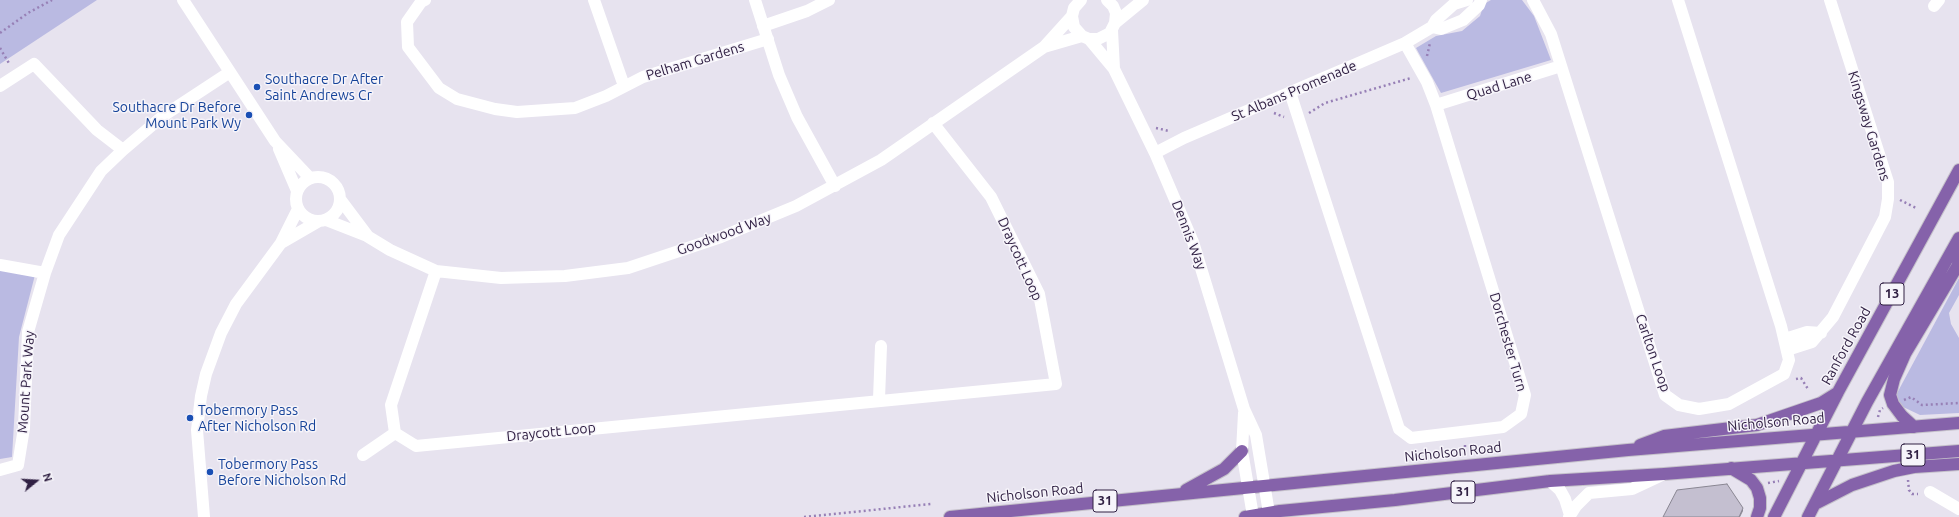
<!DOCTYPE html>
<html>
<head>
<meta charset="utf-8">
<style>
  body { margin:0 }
  #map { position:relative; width:1959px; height:517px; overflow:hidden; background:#e7e3ef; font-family:Ubuntu,sans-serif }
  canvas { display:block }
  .north { position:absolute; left:16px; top:461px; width:40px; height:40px; -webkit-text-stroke:3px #f6f4fa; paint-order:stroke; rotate:72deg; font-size:11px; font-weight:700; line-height:16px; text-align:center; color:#302043 }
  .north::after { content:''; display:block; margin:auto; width:14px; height:18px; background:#302043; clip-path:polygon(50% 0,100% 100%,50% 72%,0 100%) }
</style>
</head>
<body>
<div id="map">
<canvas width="1959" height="517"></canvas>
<div class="north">N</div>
</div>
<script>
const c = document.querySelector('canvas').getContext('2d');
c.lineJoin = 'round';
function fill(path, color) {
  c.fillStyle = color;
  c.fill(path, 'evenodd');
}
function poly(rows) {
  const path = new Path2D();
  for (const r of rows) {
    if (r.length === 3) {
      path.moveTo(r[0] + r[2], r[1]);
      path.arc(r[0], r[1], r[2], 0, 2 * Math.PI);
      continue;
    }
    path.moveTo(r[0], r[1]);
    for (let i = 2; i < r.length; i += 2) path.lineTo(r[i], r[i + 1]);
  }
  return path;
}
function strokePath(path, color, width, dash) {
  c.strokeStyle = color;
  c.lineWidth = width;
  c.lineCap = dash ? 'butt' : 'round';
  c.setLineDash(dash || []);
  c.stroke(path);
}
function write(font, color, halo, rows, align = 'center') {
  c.font = font + ' Ubuntu,sans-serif';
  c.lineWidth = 3;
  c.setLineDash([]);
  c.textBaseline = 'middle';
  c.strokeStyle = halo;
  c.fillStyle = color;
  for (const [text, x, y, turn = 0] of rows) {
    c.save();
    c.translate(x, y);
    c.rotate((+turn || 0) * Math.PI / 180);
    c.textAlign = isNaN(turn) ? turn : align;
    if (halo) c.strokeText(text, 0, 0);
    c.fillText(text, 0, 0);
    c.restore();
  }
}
const green = poly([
  [0,0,97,0,0,64],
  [1491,0,1522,0,1534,16,1551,60,1441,93,1416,48,1436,36,1462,31,1480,16,1484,4],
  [0,270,35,275,19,337,12,457,0,459],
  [1959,278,1959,295,1949,313,1951,324,1959,338,1959,413,1920,415,1899,405,1896,395]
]);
const path = poly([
  [0,33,28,13,52,0],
  [0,48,10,65],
  [1427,56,1430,43],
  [1274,113,1284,117],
  [1309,113,1325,103,1411,78],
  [1156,128,1169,131],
  [1900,200,1916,208],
  [1796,379,1801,378,1808,389],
  [1904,400,1911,397,1922,405,1959,403],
  [1878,417,1880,410,1883,408],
  [1465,445,1465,453],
  [1908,480,1909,490,1912,494,1918,494],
  [1768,483,1779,481],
  [804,517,931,504]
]);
const minor = poly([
  [183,0,275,141,310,178],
  [425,0,421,2,407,22,408,47,439,88,457,99,495,109,517,112,575,108,606,96,643,77,768,39],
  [594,0,624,86],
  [755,0,779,75,797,117,835,186],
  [1081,0,1074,8,1072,16,1074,27,1082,36,1089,39,1098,39,1110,33,1115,23,1116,13,1113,6,1107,0],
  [1533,0,1551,34,1665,395,1679,405,1699,409,1729,404,1784,374,1789,360,1781,326,1678,0],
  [1934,6,1939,0],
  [1115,23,1143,0],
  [763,26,807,11,829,0],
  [1432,27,1441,29,1463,20,1479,5,1481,0],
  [1112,30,1114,69],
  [1089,39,1114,69,1155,153,1193,242,1244,409,1256,435,1269,513],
  [1044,47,1082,36],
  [0,86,34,64,97,130,123,150],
  [1290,92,1399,429,1411,438,1503,427,1521,414,1525,395,1436,105,1427,82,1405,43],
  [1436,105,1561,66],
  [279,149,297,191],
  [1155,153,1184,138,1405,43,1432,27,1436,20,1454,4,1467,0],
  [318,199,22],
  [340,199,367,235],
  [326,220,367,236,390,250,436,271,501,278,565,276,628,268,721,237,796,206,881,160,1044,47,1072,16],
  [281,243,319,221],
  [0,265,45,273],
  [436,271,391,405,395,433,416,446,1056,384,1039,294,991,197,933,123],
  [1785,339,1807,332,1821,333],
  [1787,350,1812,342,1833,317,1885,217,1888,199,1888,182,1830,0],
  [879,399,881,346],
  [1244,413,1242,451,1253,516],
  [363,455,395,433],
  [0,470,18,465,24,428,28,332,45,273,59,235,101,171,123,150,163,116,230,72],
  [1550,481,1560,490,1565,499,1570,515],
  [1930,492,1959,509],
  [204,517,197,430,201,396,206,374,221,333,236,304,281,243,298,209],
  [1569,517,1576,506,1589,493,1632,489,1664,474]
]);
const major = poly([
  [1914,427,1902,416,1893,404,1890,395,1894,379,1905,354,1958,265,1959,252],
  [1640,445,1664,436,1757,425,1821,403,1837,393],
  [1731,468,1751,480,1757,488,1760,498,1760,508,1757,517],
  [1186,490,1224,469,1242,451],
  [1815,504,1852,485,1894,471,1914,467,1959,464],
  [950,517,1628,450,1959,423],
  [1245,517,1280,511,1395,500,1550,481,1664,474,1959,451],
  [1774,517,1838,392,1959,170],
  [1808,517,1867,402,1959,238]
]);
const shadedWall = poly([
  [1743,508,1743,511,1740,517,1739,517]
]);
const building = poly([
  [1727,484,1743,508,1739,517,1663,517,1677,490,1727,484]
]);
const markers = [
  [257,87,4,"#1a4fb4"],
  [249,115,4,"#1a4fb4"],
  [190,418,4,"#1a4fb4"],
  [210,472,4,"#1a4fb4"]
];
const shields = [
  [1892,294,24],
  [1913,455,24],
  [1463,492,24],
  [1105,501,24]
];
const shieldNames = [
  ["13",1892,294],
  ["31",1913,455],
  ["31",1463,492],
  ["31",1105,501]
];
const streetNames = [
  ["Pelham Gardens",695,61,-17],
  ["Quad Lane",1499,86,-17],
  ["St Albans Promenade",1294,91,-23],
  ["Kingsway Gardens",1869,126,73],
  ["Goodwood Way",724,234,-20],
  ["Dennis Way",1189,235,69],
  ["Draycott Loop",1020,259,66],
  ["Dorchester Turn",1508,342,74],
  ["Ranford Road",1846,346,-61],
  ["Carlton Loop",1653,353,71],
  ["Mount Park Way",26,382,-86],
  ["Nicholson Road",1776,422,-5],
  ["Draycott Loop",551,432,-6],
  ["Nicholson Road",1453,452,-6],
  ["Nicholson Road",1035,493,-6]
];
const transitNames = [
  ["Southacre Dr After",265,79],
  ["Saint Andrews Cr",265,95],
  ["Southacre Dr Before",241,107,"right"],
  ["Mount Park Wy",241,123,"right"],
  ["Tobermory Pass",198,410],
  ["After Nicholson Rd",198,426],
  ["Tobermory Pass",218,464],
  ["Before Nicholson Rd",218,480]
];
fill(green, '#babae2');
strokePath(major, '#c5c1ca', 14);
strokePath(path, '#9780b6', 2.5, [2, 3]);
strokePath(minor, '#fff', 12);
strokePath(major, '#8562aa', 12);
fill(shadedWall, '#898692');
fill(building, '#c4bfd0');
strokePath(building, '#898692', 1);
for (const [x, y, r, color] of markers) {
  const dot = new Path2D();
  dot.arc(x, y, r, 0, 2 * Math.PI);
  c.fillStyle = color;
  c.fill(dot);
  strokePath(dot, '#f6f4fa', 1.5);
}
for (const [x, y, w] of shields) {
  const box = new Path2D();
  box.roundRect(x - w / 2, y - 11, w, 22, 3);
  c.fillStyle = '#f6f4fa';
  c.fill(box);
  strokePath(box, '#302043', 1);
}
write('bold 13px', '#302043', null, shieldNames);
write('14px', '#302043', '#f6f4fa', streetNames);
write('14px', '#164399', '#f6f4fa', transitNames, 'left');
</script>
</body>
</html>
